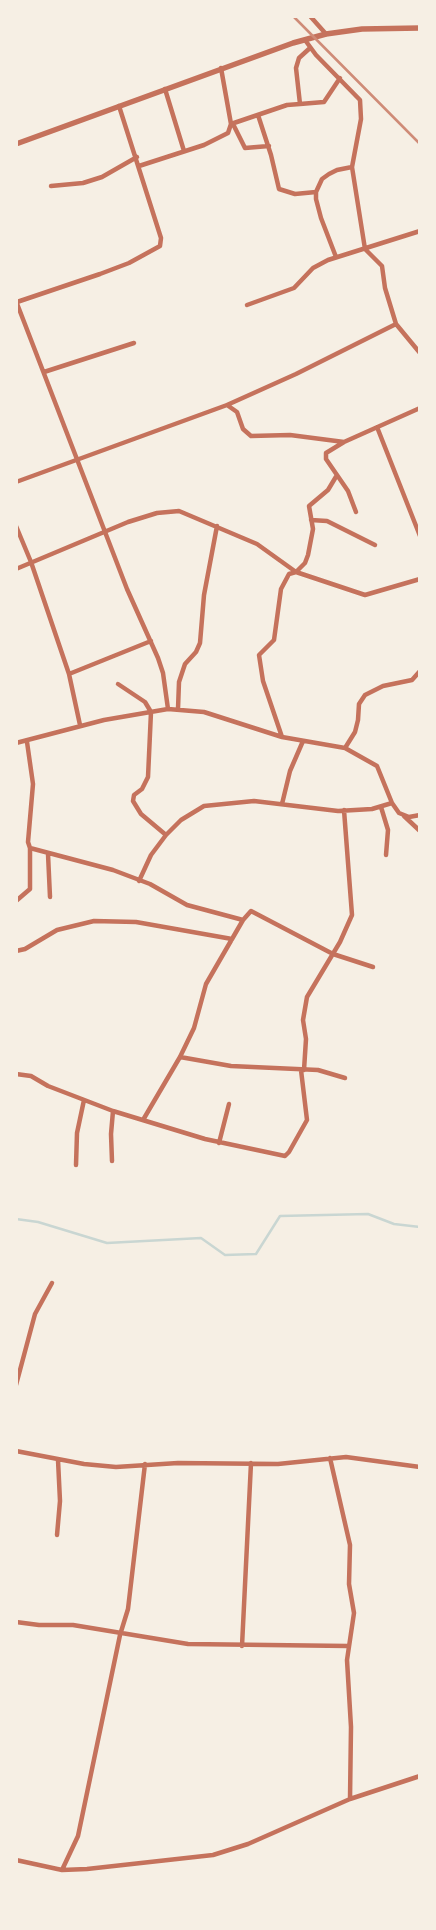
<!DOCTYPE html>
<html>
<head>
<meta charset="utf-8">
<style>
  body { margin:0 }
  #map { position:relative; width:436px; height:1930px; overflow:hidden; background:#f6efe4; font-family:"Archivo Narrow",sans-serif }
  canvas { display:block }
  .frame { position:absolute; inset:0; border:18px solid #f6efe4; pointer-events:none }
</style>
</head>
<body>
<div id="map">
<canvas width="436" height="1930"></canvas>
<div class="frame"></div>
</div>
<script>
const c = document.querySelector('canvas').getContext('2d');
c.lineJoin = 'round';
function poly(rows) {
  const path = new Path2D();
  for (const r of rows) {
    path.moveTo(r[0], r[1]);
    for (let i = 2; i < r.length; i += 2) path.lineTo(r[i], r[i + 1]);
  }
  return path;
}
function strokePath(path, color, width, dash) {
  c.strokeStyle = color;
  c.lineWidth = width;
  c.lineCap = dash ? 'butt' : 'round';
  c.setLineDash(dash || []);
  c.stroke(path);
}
const stream = poly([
  [16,1219,38,1222,107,1243,201,1238,225,1255,256,1254,280,1216,368,1214,394,1224,420,1227]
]);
const minor = poly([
  [310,16,326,34],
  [305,40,316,55,360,100,361,119,352,167,365,249,382,266,385,288,396,324,420,353],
  [310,48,299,58,296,68,300,104,324,102,340,78],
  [165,89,184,151],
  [258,115,271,155,279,189,295,194,316,192],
  [231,124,287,105,300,104],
  [233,124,245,148,269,146],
  [139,166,204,145,228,133,231,124,221,68],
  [51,186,83,183,102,177,137,157],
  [336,257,321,218,316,199,316,192,322,179,329,174,337,170,352,167],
  [16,301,127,589,158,658,163,673,168,709],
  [17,302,100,274,129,263,160,246,161,238,119,106],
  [247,305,294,288,313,268,328,260,420,231],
  [44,372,134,343],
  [227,405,237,412,243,429,251,436,290,435,344,442,420,408],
  [377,427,420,536],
  [337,475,348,491,356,512],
  [16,482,227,405,296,374,396,324],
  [311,520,327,521,375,545],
  [16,526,31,562,69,674,80,725],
  [16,569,128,522,157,513,179,511,257,544,296,572,365,595,420,579],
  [69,674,151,641],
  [118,684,145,702,151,712,148,777,142,789,134,795,133,801,141,814,166,835],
  [178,709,179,682,185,664,196,652,200,643,204,595,217,526],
  [282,737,263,681,259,655,274,640,281,589,289,574,296,572,305,563,308,555,313,529,309,506,328,490,337,475,326,459,326,453,344,442],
  [27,742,33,784,28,842,30,848,113,870,150,884,187,905,243,920],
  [16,743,104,720,168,709,204,712,282,737,345,748,377,766,392,803,399,813,409,817,420,815],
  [345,748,355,732,358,720,359,704,365,695,383,686,412,680,420,671],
  [282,804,290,771,303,741],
  [381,807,388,830,386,855],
  [404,816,420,831],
  [48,854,50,897],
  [139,881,151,855,166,835,181,820,204,806,254,801,338,811,372,809,392,803],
  [16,901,30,889,30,848],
  [16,951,25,949,57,930,94,921,136,922,232,939],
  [180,1057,231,1066,318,1070,345,1078],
  [304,1070,306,1039,303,1020,307,997,340,942,352,915,344,810],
  [16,1074,31,1076,48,1086,113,1111,205,1139,285,1156,289,1152,307,1120,301,1070],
  [143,1120,180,1057,194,1028,206,984,243,920,251,911,333,954,373,967],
  [219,1143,229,1104],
  [112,1161,111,1134,113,1111],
  [76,1165,77,1133,84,1100],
  [16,1385,35,1314,52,1283],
  [16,1451,84,1464,116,1467,178,1463,278,1464,346,1457,420,1467],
  [330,1458,350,1545,349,1584,354,1613,347,1660,351,1727,350,1799],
  [57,1535,60,1501,58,1460],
  [16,1622,39,1625,73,1625,188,1644,348,1646],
  [242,1646,251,1463],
  [16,1860,62,1870,87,1869,213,1855,248,1844,350,1799,420,1776],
  [62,1870,78,1836,120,1635,128,1609,145,1464]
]);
const tertiary = poly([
  [16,144,293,43,326,34,362,29,420,28]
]);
const rail = poly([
  [293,16,420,144]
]);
strokePath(stream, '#c9d6d2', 2.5);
strokePath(minor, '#c5725c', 4.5);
strokePath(tertiary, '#c5725c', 5.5);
strokePath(rail, '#cf8b77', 2.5);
</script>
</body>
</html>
